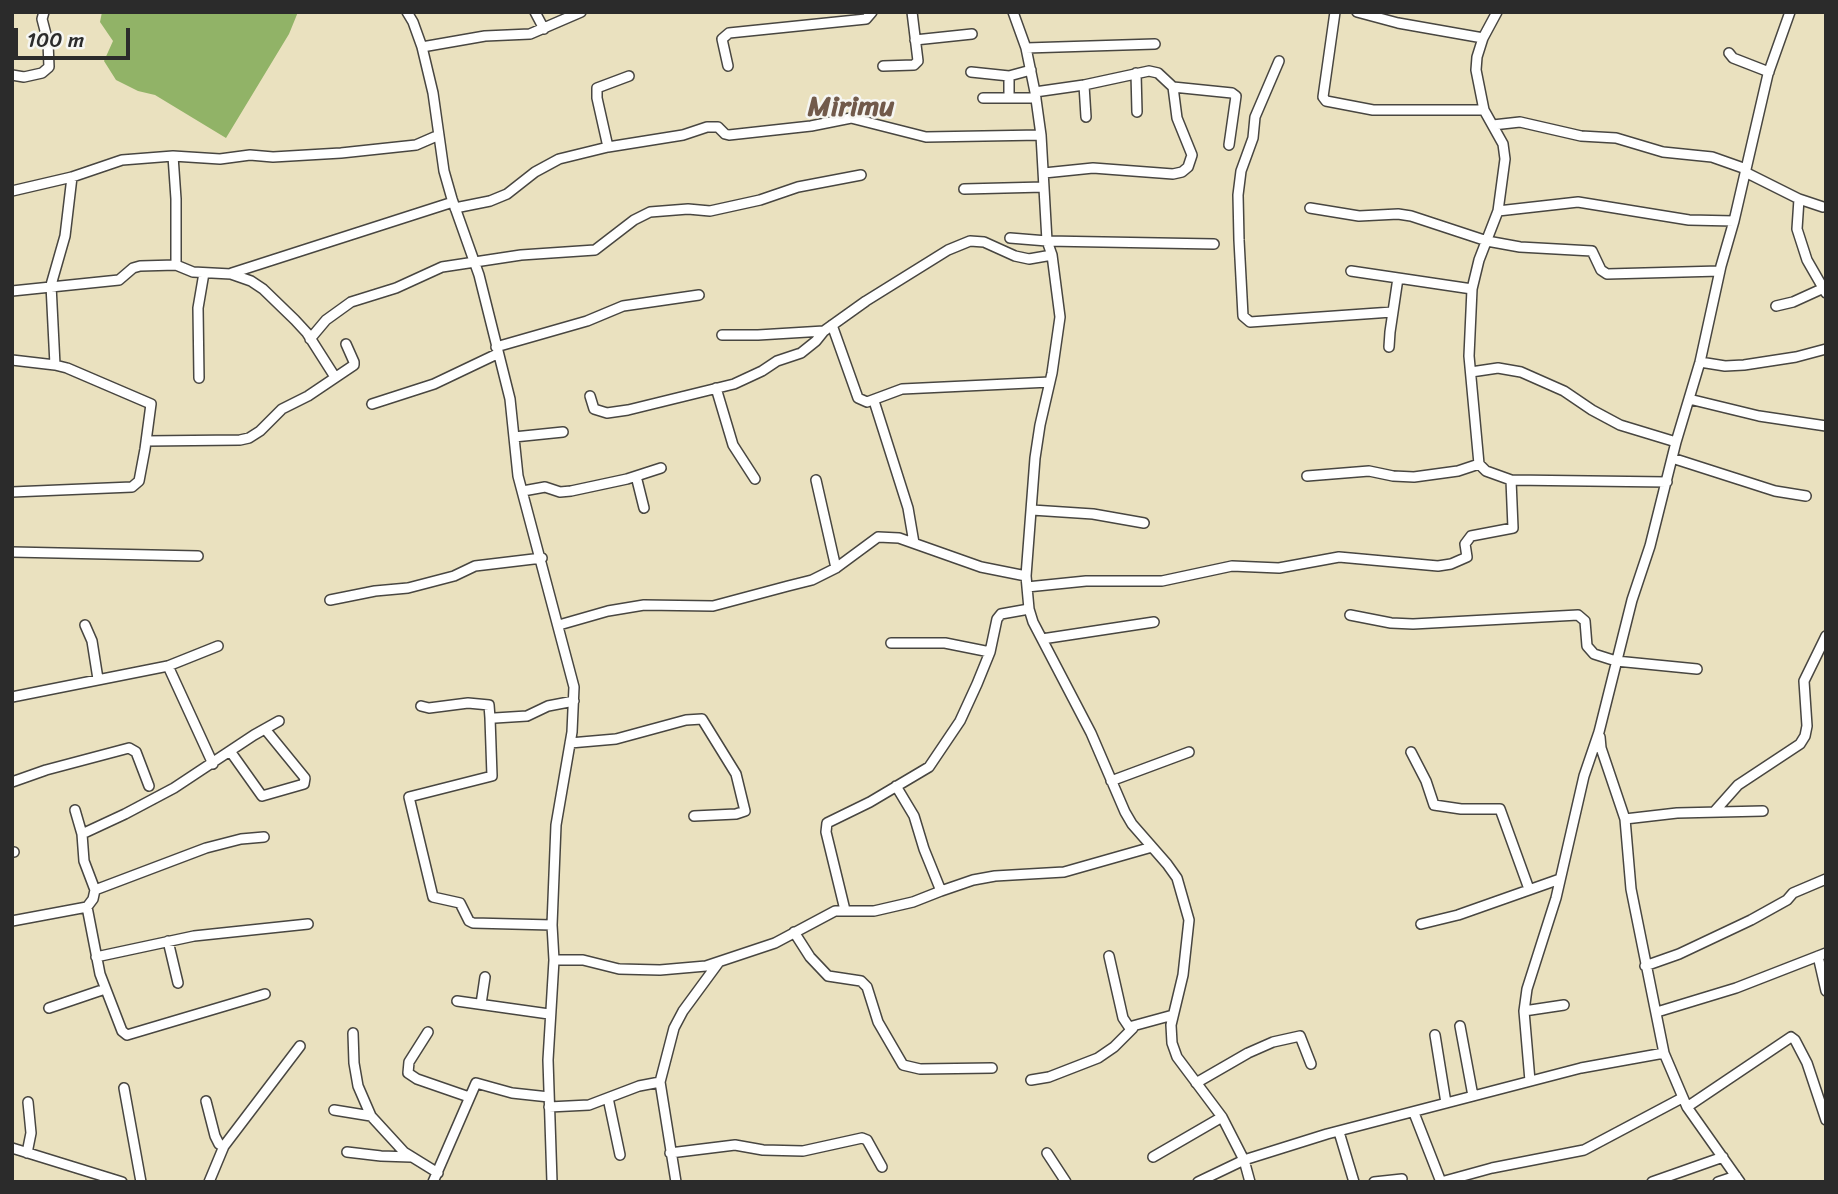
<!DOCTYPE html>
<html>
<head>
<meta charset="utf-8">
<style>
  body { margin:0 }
  #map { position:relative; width:1838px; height:1194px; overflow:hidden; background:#eae1bf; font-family:Sriracha,sans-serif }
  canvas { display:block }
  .frame { position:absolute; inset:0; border:14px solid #2b2b2b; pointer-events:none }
  .scale { position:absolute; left:14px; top:28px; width:116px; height:32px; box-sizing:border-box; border:4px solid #2b2b2b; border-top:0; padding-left:9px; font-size:21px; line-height:24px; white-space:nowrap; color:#2b2b2b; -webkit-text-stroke:5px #f6f6f2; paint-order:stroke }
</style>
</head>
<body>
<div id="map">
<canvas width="1838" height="1194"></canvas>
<div class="frame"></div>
<div class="scale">100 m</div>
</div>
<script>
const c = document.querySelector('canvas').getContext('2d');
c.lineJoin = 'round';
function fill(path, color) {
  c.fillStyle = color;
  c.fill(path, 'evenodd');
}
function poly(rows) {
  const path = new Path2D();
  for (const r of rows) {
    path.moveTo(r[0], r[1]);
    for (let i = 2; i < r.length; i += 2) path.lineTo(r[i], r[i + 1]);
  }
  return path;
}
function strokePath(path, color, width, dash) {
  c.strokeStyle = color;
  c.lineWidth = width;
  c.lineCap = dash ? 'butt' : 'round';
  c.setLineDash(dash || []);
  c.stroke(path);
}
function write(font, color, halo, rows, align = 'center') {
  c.font = font + ' Sriracha,sans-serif';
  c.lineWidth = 5;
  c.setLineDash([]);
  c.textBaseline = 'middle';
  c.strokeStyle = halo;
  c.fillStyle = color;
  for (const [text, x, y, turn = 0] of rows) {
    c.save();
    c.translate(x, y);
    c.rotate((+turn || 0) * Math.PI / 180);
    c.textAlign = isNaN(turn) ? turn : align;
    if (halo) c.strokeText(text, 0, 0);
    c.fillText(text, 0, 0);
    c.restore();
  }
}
const forest = poly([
  [102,12,298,12,289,34,226,138,155,95,138,91,116,80,104,61,113,41,100,22]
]);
const minor = poly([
  [407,12,413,22,422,47,433,93,444,171,452,199,479,275,510,399,518,476,574,687,572,732,556,825,552,925,554,960,548,1060,552,1182],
  [535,12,544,29],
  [1013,12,1026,48,1035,92,1041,135,1047,241,1052,255,1060,317,1052,373,1040,425,1035,458,1026,576,1029,609,1033,622,1091,733,1125,812,1132,824,1167,864,1177,878,1189,920,1183,975,1171,1025,1172,1043,1177,1057,1222,1117,1244,1160,1250,1182],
  [1335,12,1323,97,1326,101,1373,110,1484,110],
  [1357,12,1398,23,1483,38],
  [1497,12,1483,38,1477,57,1476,70,1484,110,1503,144,1505,159,1498,211,1479,260,1472,289,1469,356,1479,464,1486,471,1511,480,1667,482],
  [915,40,972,34],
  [422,47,485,36,530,34,581,12],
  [1026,48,1155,44],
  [1729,53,1733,58,1769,72],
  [1279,61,1255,117,1253,138,1241,171,1238,195,1239,240,1243,316,1250,322,1392,312],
  [728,66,722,39,729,33,866,19,872,12],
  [883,66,914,65,918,61,912,12],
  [971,72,1009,76],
  [1136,73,1137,112],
  [12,75,24,77,42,73,49,67,48,42,42,19,44,12],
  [1084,85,1086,117],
  [1173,87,1232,93,1236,96,1229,145],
  [1035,92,1084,85,1149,71,1158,73,1173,87,1177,118,1192,155,1188,167,1182,172,1173,174,1093,168,1044,173],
  [983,98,1036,98],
  [1009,98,1009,76,1031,70],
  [1493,125,1520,122,1581,136,1616,138,1663,152,1712,157,1746,169],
  [608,147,597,98,597,88,629,76],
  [173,156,176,199,176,265],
  [1745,172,1799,199,1823,207],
  [964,189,1044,187],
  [12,191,72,177,122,160,173,156,220,159,250,155,273,157,341,153,416,145,439,135],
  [1799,199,1797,229,1807,260,1826,293],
  [455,208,490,201,507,194,535,172,559,159,608,147,683,135,707,127,718,127,725,134,729,135,811,126,851,118,926,137,1041,135],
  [1310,208,1359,216,1398,214,1411,216,1487,241,1520,247,1592,251,1601,270,1607,274,1720,271],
  [1498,211,1578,202,1689,220,1734,221],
  [1010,238,1047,241,1214,244],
  [1351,271,1472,289],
  [232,273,453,202],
  [12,291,119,280,133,268,140,266,176,265,193,272,231,274,251,281,263,289,295,320,307,333,335,377],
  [1776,306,1793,302,1826,287],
  [832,325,858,398,867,402,902,389,1050,382],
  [722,335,758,335,824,331],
  [310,339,326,320,351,302,396,288,442,267,521,255,595,250,634,220,650,212,688,209,710,211,760,200,798,187,861,175],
  [496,347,587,321,623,306,699,295],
  [1389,347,1390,332,1398,278],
  [12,360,55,365],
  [1700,362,1725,366,1744,365,1796,357,1826,349],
  [1471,372,1498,368,1521,372,1564,391,1592,410,1620,425,1676,442],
  [199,378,198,308,204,273],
  [716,388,733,445,755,479],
  [590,396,594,409,607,413,628,410,734,384,762,371,777,361,801,353,816,341,824,331,866,301,948,250,970,241,984,242,1015,256,1029,259,1052,255],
  [1689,399,1759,416,1826,426],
  [874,401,908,508,914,543],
  [372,404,434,384,497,354],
  [514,437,563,432],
  [146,441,240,440,249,438,260,431,282,409,308,396,354,365,354,362,346,344],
  [1672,458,1775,491,1806,496],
  [636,476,644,508],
  [1307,476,1369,471,1393,476,1414,477,1458,471,1479,464],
  [816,480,836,568],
  [523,491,545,487,560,492,571,491,627,479,661,468],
  [12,492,132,487,139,481,145,449,151,404,67,368,55,365,51,285,65,236,72,177],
  [1032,510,1093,514,1144,523],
  [12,552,198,556],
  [1027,587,1086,581,1162,581,1232,566,1279,568,1339,557,1438,566,1451,564,1467,557,1465,544,1471,536,1513,528,1511,480],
  [330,600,375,591,408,588,454,576,475,566,542,558],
  [1350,615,1391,623,1413,624,1578,615,1585,621,1587,646,1594,654,1616,661,1697,669],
  [85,625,92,641,98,679],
  [559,625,608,611,644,605,713,606,788,586,812,580,836,568,878,537,899,538,981,567,1026,576],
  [1042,639,1154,622],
  [891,643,945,643,990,652],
  [168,666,213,764],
  [12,697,168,666,218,646],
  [421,706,429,708,468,703,489,705,490,718,495,718,527,716,548,706,574,701],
  [490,718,492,776,409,797,433,897,460,903,469,921,473,923,552,925],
  [1600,737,1601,748,1625,819,1631,889,1664,1053,1687,1107,1740,1182],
  [570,743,616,739,686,720,702,719,736,774,745,811,736,814,694,816],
  [230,751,262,796,304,784,305,778,265,729],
  [1411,752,1426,781,1434,805,1461,809,1500,809,1529,889],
  [1111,781,1189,752],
  [12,782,46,770,129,748,136,752,149,786],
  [1714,812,1738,785,1800,744,1805,736,1807,726,1804,681,1826,636],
  [1625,819,1677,813,1763,811],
  [82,834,125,814,174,788,254,735,279,721],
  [12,852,14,852],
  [95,890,206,848,241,839,264,837],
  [941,891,973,880,995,876,1064,872,1152,847],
  [87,907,100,974,122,1031,127,1035,265,994],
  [845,910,826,832,827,823,870,802,929,767,960,721,977,684,990,652,997,619,1001,614,1029,609],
  [12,921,87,907,93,899,95,890,84,861,82,834,75,810],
  [1421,924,1458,915,1560,879],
  [794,932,810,957,828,976,861,981,867,987,878,1022,903,1065,920,1069,992,1068],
  [168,941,178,983],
  [1109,956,1123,1018,1129,1027,1173,1015],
  [1818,956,1826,991],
  [96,957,194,936,308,924],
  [554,960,583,960,619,969,660,970,706,966,775,943,835,911,874,911,913,902,941,891,924,849,914,816,896,786],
  [1645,966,1679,954,1751,920,1787,900,1793,893,1826,879],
  [457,1001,549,1014],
  [481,1004,485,977],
  [49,1008,105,989],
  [1524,1011,1564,1005],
  [1657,1012,1736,988,1826,953],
  [1460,1026,1473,1096],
  [428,1032,409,1062,408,1073,417,1079,469,1097],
  [353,1033,354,1063,358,1086,371,1116,404,1152,438,1173],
  [1435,1035,1446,1103],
  [1031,1080,1049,1077,1098,1058,1114,1047,1133,1028],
  [1530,1081,1524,1011,1527,989,1556,898,1584,776,1599,732,1632,600,1650,546,1676,442,1700,362,1721,266,1734,221,1768,74,1790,12],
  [1196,1083,1248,1053,1273,1042,1300,1036,1311,1064],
  [124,1088,141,1182],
  [608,1098,620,1155],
  [206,1101,215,1136,219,1144,224,1146],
  [549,1107,589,1105,639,1086,660,1082],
  [1687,1107,1791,1037,1795,1040,1807,1063,1826,1120],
  [334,1110,371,1116],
  [1414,1113,1441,1182],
  [1339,1132,1354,1182],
  [12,1148,122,1182],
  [347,1152,381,1156,411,1157],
  [27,1153,31,1133,28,1102],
  [670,1153,735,1145,763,1150,803,1151,862,1138,867,1140,882,1167],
  [1047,1153,1066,1182],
  [1153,1157,1222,1117],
  [209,1182,224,1146,300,1046],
  [433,1182,476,1083,512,1093,549,1097],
  [676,1182,660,1082,674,1028,683,1011,719,962],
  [1198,1182,1244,1160,1327,1134,1581,1068,1664,1053],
  [1374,1182,1402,1179],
  [1441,1182,1492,1168,1584,1150,1682,1098],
  [1652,1182,1723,1157],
  [1718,1182,1736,1176]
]);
const quarterNames = [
  ["Mirimu",851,108]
];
fill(forest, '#91b367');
strokePath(minor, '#484641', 12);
strokePath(minor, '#fff', 9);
write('bold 28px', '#715a4b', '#f6f6f2', quarterNames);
</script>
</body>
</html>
